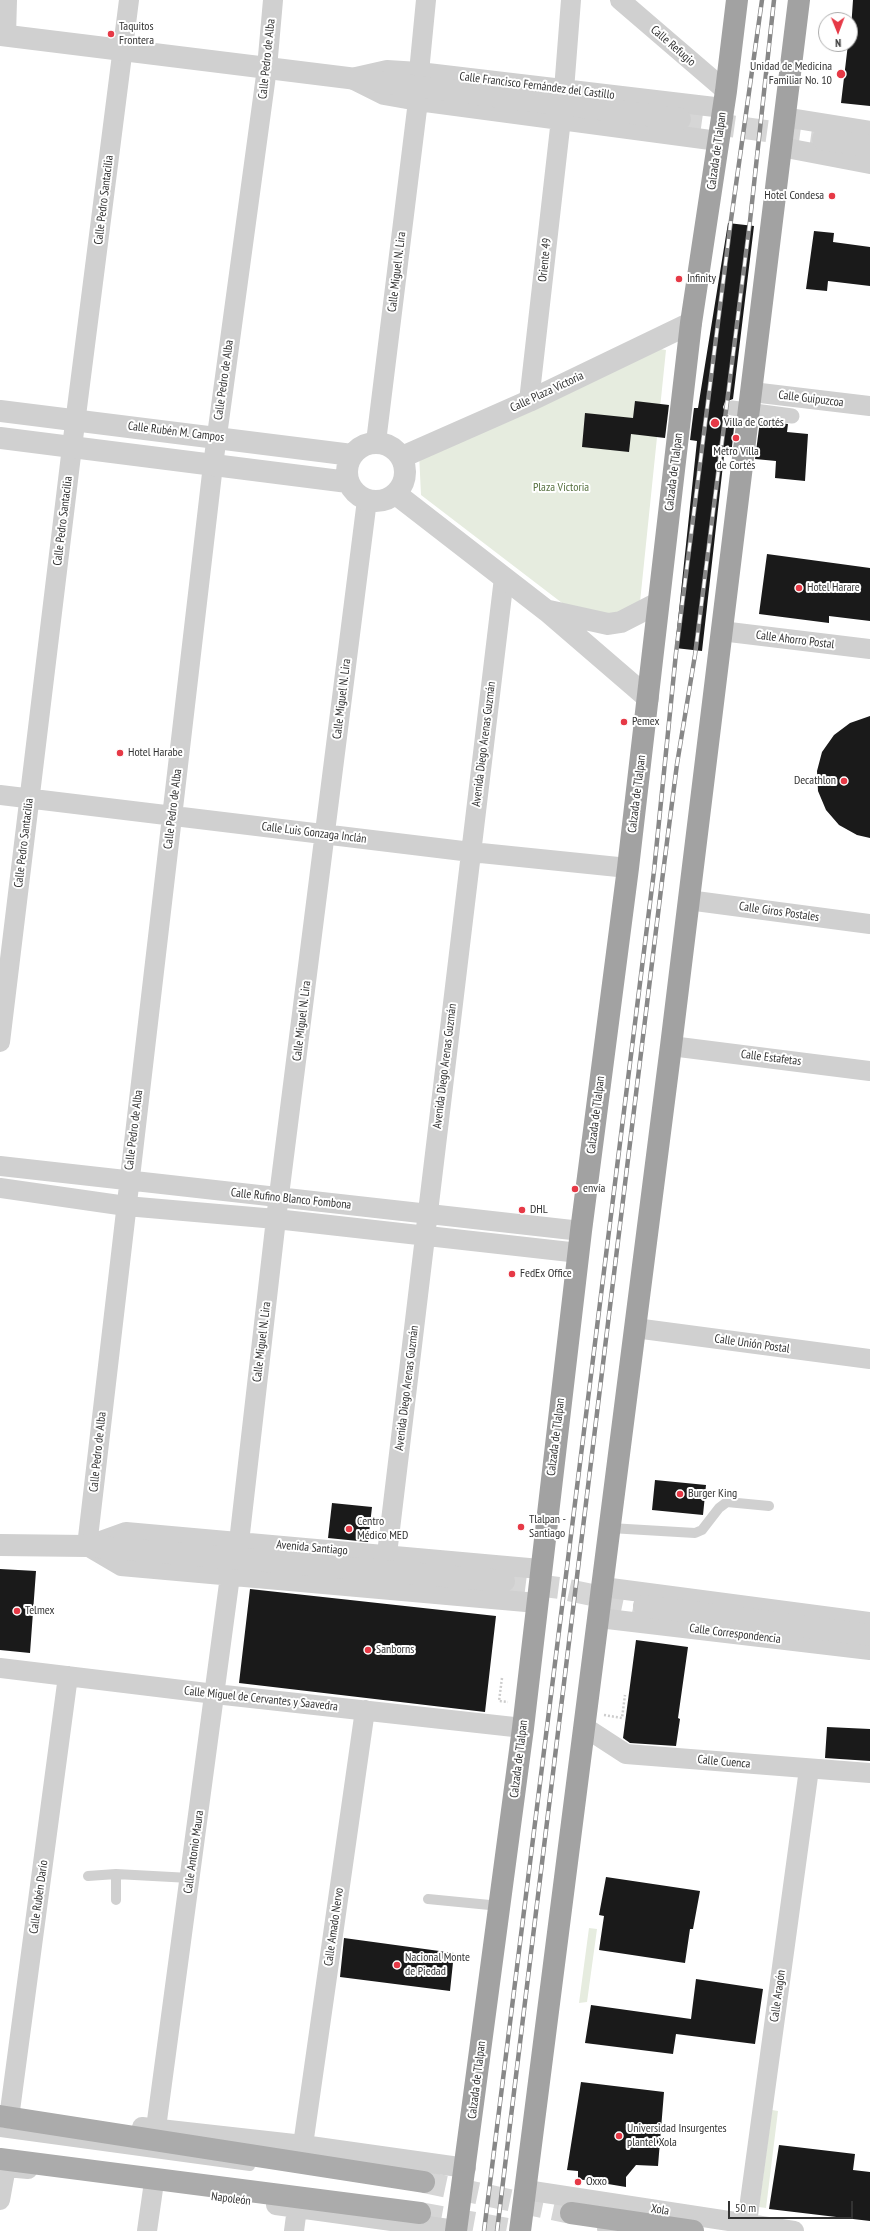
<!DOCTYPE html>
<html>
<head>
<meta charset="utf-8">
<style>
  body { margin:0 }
  #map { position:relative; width:870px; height:2231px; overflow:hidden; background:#fff; font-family:"PT Sans Narrow",sans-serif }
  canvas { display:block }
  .north { position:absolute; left:818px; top:12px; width:40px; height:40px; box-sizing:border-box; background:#fff; border:1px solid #adadad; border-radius:50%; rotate:179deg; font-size:11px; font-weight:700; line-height:16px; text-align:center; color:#333 }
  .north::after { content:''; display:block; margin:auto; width:14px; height:18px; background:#e63946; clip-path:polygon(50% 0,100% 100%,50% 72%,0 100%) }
  .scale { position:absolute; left:728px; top:2201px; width:125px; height:18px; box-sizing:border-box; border:2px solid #333; border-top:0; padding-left:5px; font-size:12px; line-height:14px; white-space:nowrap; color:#333; -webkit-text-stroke:3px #fff; paint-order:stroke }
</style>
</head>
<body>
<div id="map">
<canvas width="870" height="2231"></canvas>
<div class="north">N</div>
<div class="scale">50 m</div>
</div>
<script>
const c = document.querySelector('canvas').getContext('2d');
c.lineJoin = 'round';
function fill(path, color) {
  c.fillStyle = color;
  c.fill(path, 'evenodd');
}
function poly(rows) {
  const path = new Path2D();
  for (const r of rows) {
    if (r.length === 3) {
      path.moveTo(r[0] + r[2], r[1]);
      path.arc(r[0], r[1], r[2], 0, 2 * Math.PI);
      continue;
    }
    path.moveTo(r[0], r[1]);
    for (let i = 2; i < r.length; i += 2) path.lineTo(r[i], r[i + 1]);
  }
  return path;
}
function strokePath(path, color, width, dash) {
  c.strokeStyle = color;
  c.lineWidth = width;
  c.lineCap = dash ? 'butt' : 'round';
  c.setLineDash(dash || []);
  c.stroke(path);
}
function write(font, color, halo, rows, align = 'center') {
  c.font = font + ' "PT Sans Narrow",sans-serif';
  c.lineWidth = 4;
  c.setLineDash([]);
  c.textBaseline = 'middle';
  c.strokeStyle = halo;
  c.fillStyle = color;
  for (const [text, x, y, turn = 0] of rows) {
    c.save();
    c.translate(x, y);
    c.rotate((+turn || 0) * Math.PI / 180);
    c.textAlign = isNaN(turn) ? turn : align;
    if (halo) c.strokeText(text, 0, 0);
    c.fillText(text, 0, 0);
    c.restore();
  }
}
const green = poly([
  [654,348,666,350,640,602,616,617,566,606,421,495,419,453],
  [589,1928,597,1929,587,2002,579,2003],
  [772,2110,778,2111,766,2208,759,2207]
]);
const building = poly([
  [853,0,870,0,870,106,841,103,848,44,850,44],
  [728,223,754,226,733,399,725,402,723,407,726,415,735,418,731,456,724,456,702,651,675,648,697,441,690,440,694,408,698,408],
  [814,231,834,233,833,242,870,247,870,286,828,281,827,291,806,289],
  [635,401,669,405,665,438,631,434,629,452,582,447,585,413,633,418],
  [760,421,788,424,787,432,808,434,805,481,775,478,776,461,755,459],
  [767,554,870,568,870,621,829,616,829,623,759,614],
  [870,716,870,838,857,835,839,825,826,810,818,791,817,771,822,752,834,735,850,723],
  [655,1480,706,1485,703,1515,652,1510],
  [332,1503,372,1507,368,1542,328,1538],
  [0,1569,36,1571,30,1653,0,1650],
  [250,1589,496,1616,485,1712,239,1683],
  [636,1640,688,1647,678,1718,680,1719,676,1746,630,1743,623,1738],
  [827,1727,870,1729,870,1761,825,1758],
  [606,1877,700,1891,693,1929,690,1929,685,1963,599,1950,604,1916,599,1915],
  [344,1938,454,1953,450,1991,340,1977],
  [696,1979,763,1989,755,2044,676,2034,673,2054,585,2043,591,2005,691,2019],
  [581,2082,664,2092,658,2166,636,2165,626,2177,626,2187,578,2179,578,2171,567,2170],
  [779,2145,855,2154,853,2170,870,2172,870,2221,769,2209]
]);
const tertiaryTunnel = poly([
  [680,119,823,139],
  [504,1581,559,1588,644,1606]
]);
const primaryTunnel = poly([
  [424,2182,571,2213],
  [420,2213,518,2231]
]);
const path = poly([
  [502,1678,499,1701,508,1702],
  [604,1715,622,1718,625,1695]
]);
const service = poly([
  [610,1528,695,1533,702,1530,719,1508,727,1502,769,1506],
  [88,1876,116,1874],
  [428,1899,500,1906],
  [116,1900,116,1874,190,1878],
  [0,2132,250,2166],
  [602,2229,614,2231]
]);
const pedestrian = poly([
  [732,408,792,416]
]);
const minor = poly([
  [620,0,726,91],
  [6,36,7,0],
  [419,72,426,0],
  [356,77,387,70,419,72,723,108],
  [354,80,384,95,418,101,718,141],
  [564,90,571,0],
  [784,117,870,131],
  [781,147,870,164],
  [752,392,870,406],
  [529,401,561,119],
  [376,442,418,101],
  [721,631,870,649],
  [0,795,471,852,628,868],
  [688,900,870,924],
  [0,1042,72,447,129,0],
  [671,1046,870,1071],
  [0,1166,581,1231],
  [0,1188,126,1206,276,1219,579,1253],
  [635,1328,870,1359],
  [239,1542,276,1219,367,500],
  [87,1546,213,465,267,68,273,0],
  [87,1546,126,1532,540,1569],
  [87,1546,121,1566,537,1603],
  [387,1554,504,578],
  [603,1587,870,1622],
  [599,1618,870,1650],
  [0,1668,215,1694,523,1728],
  [586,1728,626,1754,870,1773],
  [9,2118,68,1676],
  [142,2127,303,2145,466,2168],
  [156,2128,230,1576],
  [303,2145,365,1710],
  [526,2190,794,2231],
  [0,2200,6,2167,28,2169],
  [276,2205,456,2230],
  [747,2223,809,1769],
  [147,2231,153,2189],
  [294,2231,297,2208]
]);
const tertiary = poly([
  [0,35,680,119],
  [823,139,870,146],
  [0,411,352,455],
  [0,438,348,482],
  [376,472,29],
  [402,457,529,401,691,323],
  [396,494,547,611,648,698],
  [549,611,608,624,621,622,658,603],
  [0,1545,87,1546,504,1581],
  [644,1606,870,1635]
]);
const primary = poly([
  [0,2116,424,2182],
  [0,2159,420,2213],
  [571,2213,693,2231]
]);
const trunk = poly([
  [456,2231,523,1728,581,1231,628,868,691,323,726,91,737,0],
  [520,2231,671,1046,799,0]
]);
const rail = poly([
  [484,2231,654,871,676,653,731,220,762,0],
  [497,2231,663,873,677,764,695,655,750,221,774,0]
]);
const markers = [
  [111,34,4,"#e63946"],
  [841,74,5,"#e63946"],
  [832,196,4,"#e63946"],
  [679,279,4,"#e63946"],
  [715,423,5,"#e63946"],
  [736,438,4,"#e63946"],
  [799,588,4,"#e63946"],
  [624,722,4,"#e63946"],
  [120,753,4,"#e63946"],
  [844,781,4,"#e63946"],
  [575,1189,4,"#e63946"],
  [522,1210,4,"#e63946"],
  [512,1274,4,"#e63946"],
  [680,1494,4,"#e63946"],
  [521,1527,4,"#e63946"],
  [349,1529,4,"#e63946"],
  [17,1611,4,"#e63946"],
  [368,1650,4,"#e63946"],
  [397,1965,4,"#e63946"],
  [619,2136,4,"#e63946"],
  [578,2182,4,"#e63946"]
];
const poiNames = [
  ["Taquitos",119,27],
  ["Frontera",119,41],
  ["Unidad de Medicina",832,67,"right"],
  ["Familiar No. 10",832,81,"right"],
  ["Hotel Condesa",824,196,"right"],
  ["Infinity",687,279],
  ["Villa de Cortés",724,423],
  ["Metro Villa",736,452,"center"],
  ["de Cortés",736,466,"center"],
  ["Hotel Harare",807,588],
  ["Pemex",632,722],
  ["Hotel Harabe",128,753],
  ["Decathlon",836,781,"right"],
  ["envía",583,1189],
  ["DHL",530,1210],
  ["FedEx Office",520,1274],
  ["Burger King",688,1494],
  ["Tlalpan -",529,1520],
  ["Santiago",529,1534],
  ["Centro",357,1522],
  ["Médico MED",357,1536],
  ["Telmex",25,1611],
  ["Sanborns",376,1650],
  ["Nacional Monte",405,1958],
  ["de Piedad",405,1972],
  ["Universidad Insurgentes",627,2129],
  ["plantel Xola",627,2143],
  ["Oxxo",586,2182]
];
const streetNames = [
  ["Calle Refugio",673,46,41],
  ["Calle Pedro de Alba",267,59,-84],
  ["Calle Francisco Fernández del Castillo",537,86,7],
  ["Calzada de Tlalpan",717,151,-82],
  ["Calle Pedro Santacilia",104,200,-83],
  ["Oriente 49",545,260,-84],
  ["Calle Miguel N. Lira",397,272,-83],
  ["Calle Pedro de Alba",224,380,-82],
  ["Calle Plaza Victoria",547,392,-25],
  ["Calle Guipuzcoa",811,399,7],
  ["Calle Rubén M. Campos",176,432,7],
  ["Calzada de Tlalpan",674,472,-83],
  ["Calle Pedro Santacilia",63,521,-83],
  ["Calle Ahorro Postal",795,640,7],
  ["Calle Miguel N. Lira",342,699,-83],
  ["Avenida Diego Arenas Guzmán",484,744,-83],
  ["Calzada de Tlalpan",637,794,-83],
  ["Calle Pedro de Alba",173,809,-83],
  ["Calle Luis Gonzaga Inclán",314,833,7],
  ["Calle Pedro Santacilia",24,843,-83],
  ["Calle Giros Postales",779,912,8],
  ["Calle Miguel N. Lira",302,1021,-83],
  ["Calle Estafetas",771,1058,7],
  ["Avenida Diego Arenas Guzmán",445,1066,-83],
  ["Calzada de Tlalpan",596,1115,-83],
  ["Calle Pedro de Alba",134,1130,-83],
  ["Calle Rufino Blanco Fombona",291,1199,6],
  ["Calle Miguel N. Lira",262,1342,-83],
  ["Calle Unión Postal",752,1344,8],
  ["Avenida Diego Arenas Guzmán",407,1388,-83],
  ["Calzada de Tlalpan",556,1437,-83],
  ["Calle Pedro de Alba",98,1452,-84],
  ["Avenida Santiago",312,1548,5],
  ["Calle Correspondencia",735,1634,7],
  ["Calle Miguel de Cervantes y Saavedra",261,1699,6],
  ["Calzada de Tlalpan",519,1759,-83],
  ["Calle Cuenca",724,1762,5],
  ["Calle Antonio Maura",194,1852,-82],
  ["Calle Rubén Darío",39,1897,-82],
  ["Calle Amado Nervo",334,1927,-82],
  ["Calle Aragón",778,1996,-82],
  ["Calzada de Tlalpan",477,2080,-83],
  ["Napoleón",231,2199,7],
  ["Xola",660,2210,9]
];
const parkNames = [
  ["Plaza Victoria",561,488]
];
fill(green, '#e6ecdf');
fill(building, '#1a1a1a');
strokePath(tertiaryTunnel, '#d6d6d6', 22, [22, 11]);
strokePath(primaryTunnel, '#d6d6d6', 22, [22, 11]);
strokePath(path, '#cdcdcd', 2.5, [2, 2]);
strokePath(service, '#d0d0d0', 10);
strokePath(pedestrian, '#d0d0d0', 15);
strokePath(minor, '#d0d0d0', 20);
strokePath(tertiary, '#d0d0d0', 22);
strokePath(primary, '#ababab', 22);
strokePath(trunk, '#a2a2a2', 22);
strokePath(rail, '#888', 4.5);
strokePath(rail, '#fff', 3, [9]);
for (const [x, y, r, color] of markers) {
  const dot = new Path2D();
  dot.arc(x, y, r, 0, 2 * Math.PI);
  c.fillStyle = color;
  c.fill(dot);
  strokePath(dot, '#fff', 1.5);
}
write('12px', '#333', '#fff', poiNames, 'left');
write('12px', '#333', '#fff', streetNames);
write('12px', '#56703f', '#fff', parkNames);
</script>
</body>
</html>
